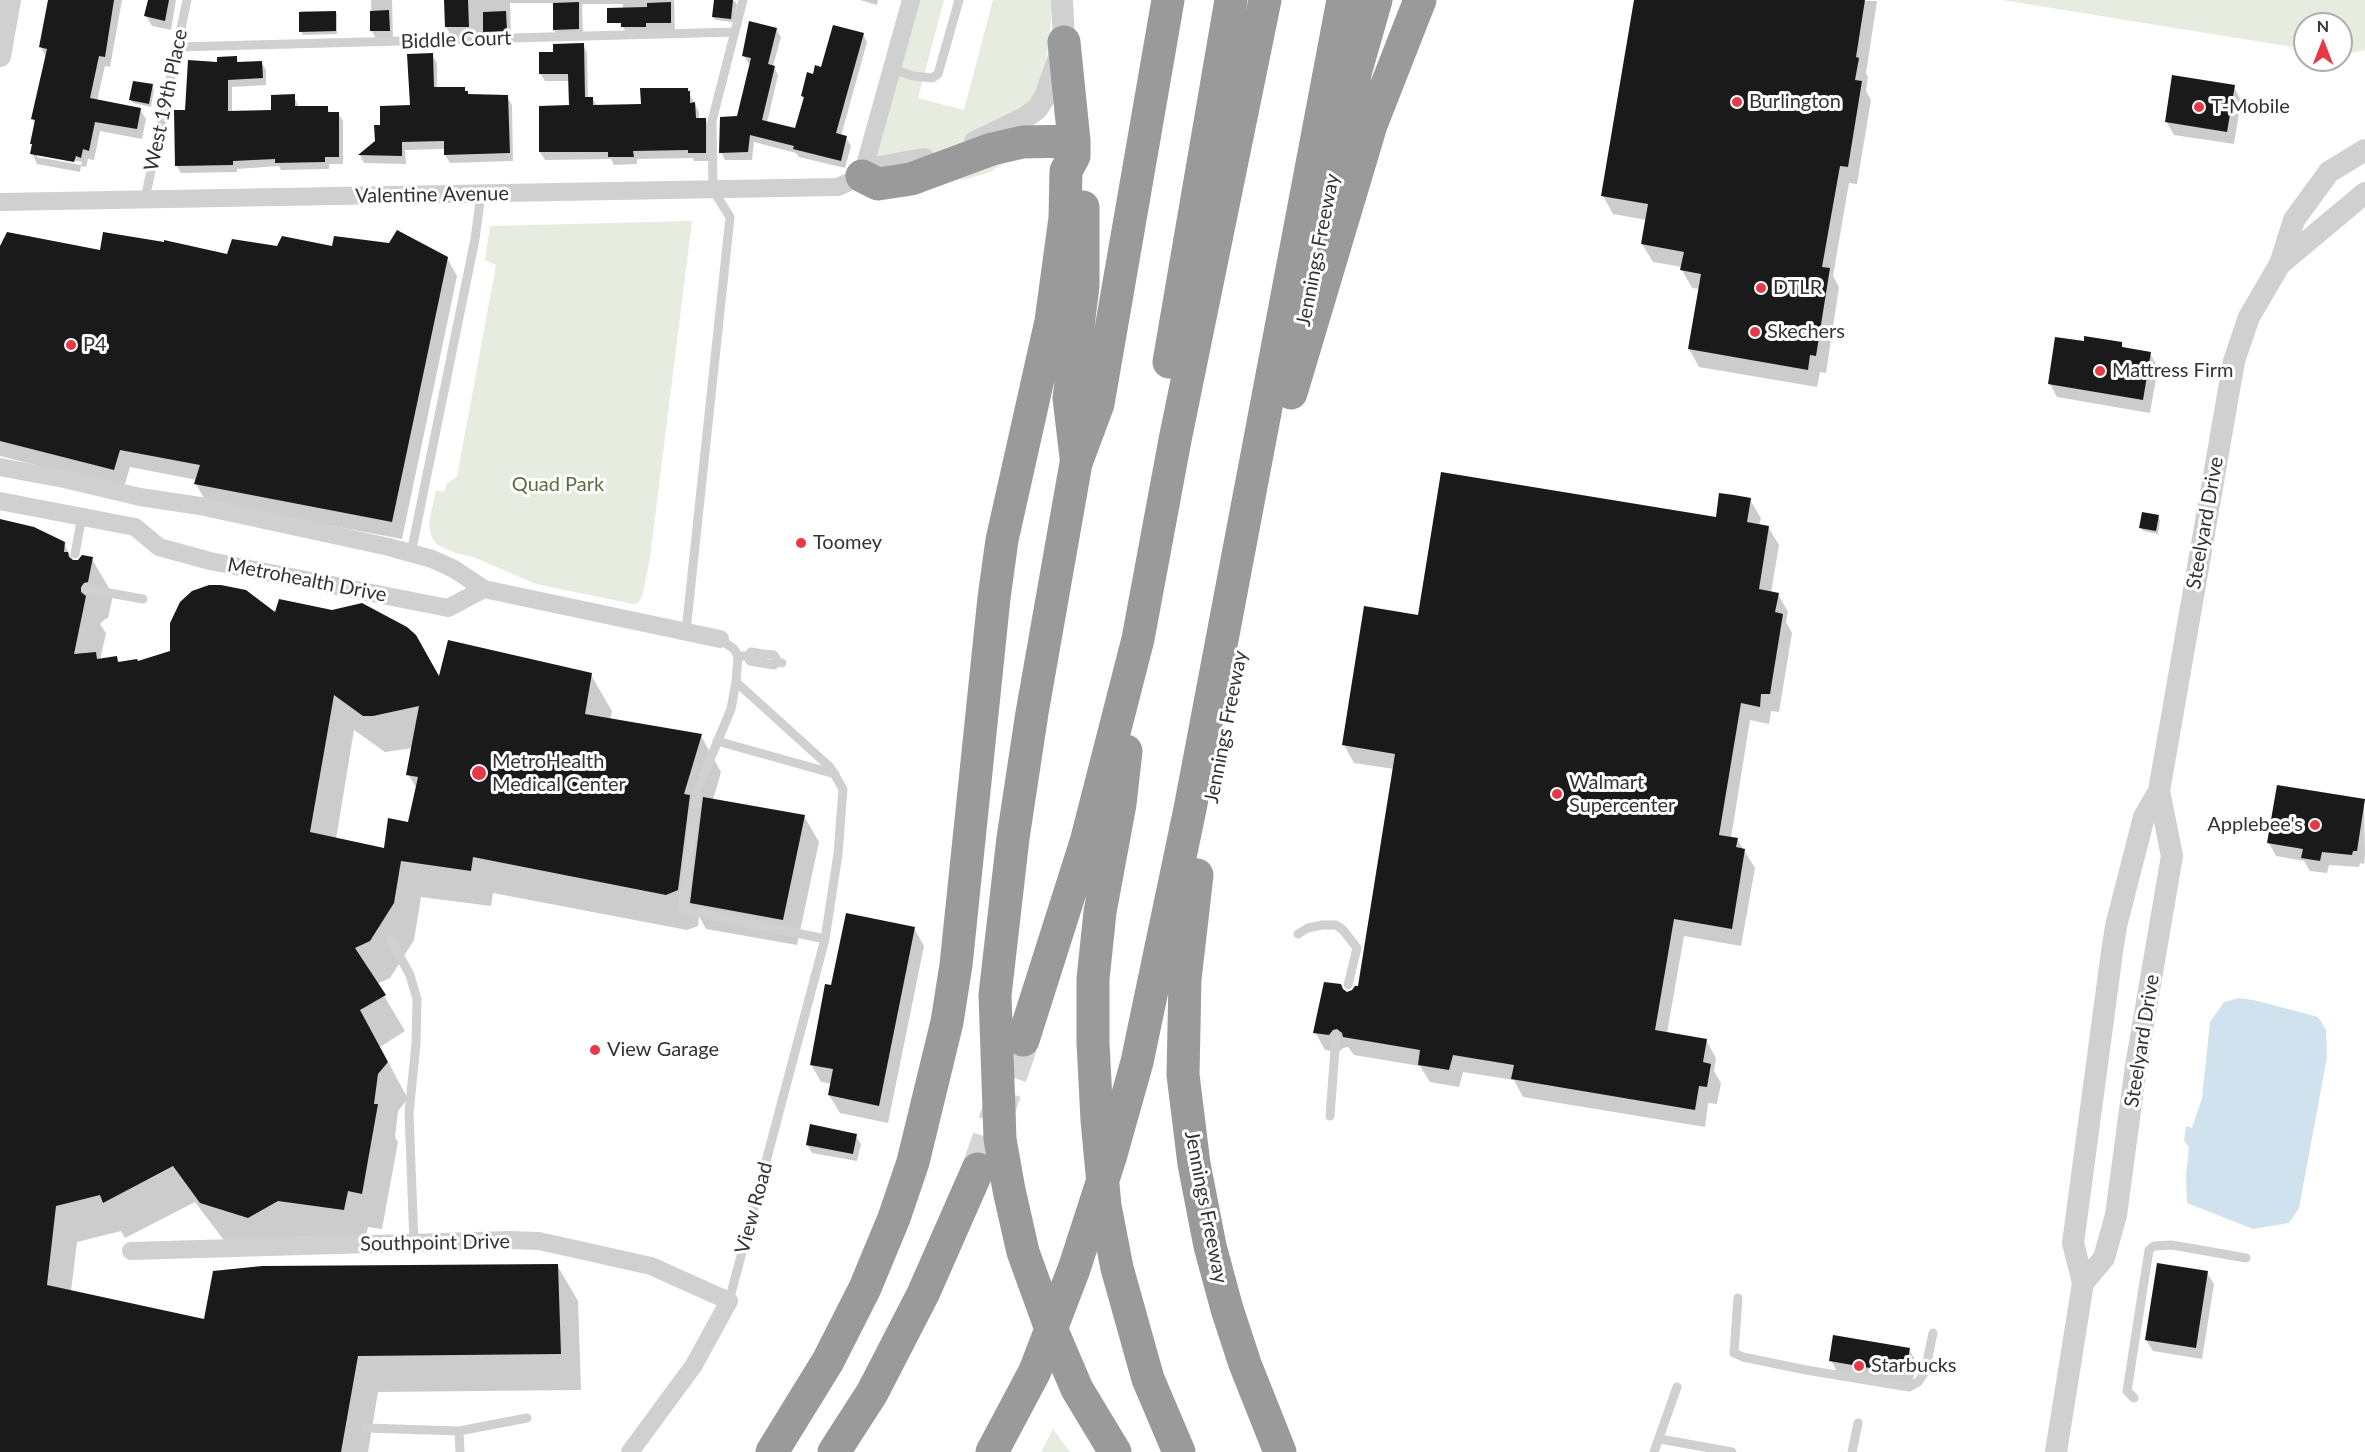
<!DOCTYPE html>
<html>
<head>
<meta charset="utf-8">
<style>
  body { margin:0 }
  #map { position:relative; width:2365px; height:1452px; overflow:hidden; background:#fff; font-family:Lato,sans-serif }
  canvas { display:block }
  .north { position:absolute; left:2293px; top:12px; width:60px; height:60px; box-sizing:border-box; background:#fff; border:2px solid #adadad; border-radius:50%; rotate:0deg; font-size:16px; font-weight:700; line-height:24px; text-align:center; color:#333 }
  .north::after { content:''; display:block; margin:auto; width:21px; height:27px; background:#e63946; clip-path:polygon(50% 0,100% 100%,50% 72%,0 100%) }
</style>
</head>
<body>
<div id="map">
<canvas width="2365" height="1452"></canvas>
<div class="north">N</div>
</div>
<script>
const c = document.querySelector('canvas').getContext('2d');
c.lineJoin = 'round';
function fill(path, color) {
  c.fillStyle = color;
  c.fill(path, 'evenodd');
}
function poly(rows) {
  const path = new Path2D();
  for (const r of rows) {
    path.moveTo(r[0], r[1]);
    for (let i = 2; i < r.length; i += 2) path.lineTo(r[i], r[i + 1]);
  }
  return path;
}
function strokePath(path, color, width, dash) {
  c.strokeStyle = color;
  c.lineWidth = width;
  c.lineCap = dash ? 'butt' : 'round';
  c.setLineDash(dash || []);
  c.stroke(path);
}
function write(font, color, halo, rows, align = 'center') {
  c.font = font + ' Lato,sans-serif';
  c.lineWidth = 6;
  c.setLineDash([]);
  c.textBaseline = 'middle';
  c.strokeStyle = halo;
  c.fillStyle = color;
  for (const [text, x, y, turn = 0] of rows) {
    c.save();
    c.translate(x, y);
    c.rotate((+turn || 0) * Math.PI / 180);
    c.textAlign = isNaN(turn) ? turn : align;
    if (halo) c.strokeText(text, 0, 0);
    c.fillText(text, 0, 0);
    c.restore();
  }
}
const green = poly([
  [911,0,944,0,918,98,964,110,993,0,1053,0,1049,43,1037,105,1007,161,990,172,968,179,860,186],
  [2002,0,2365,0,2365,50,2341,55,2341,24,2305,24,2305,49],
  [692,221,650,558,642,597,638,603,633,604,536,584,473,557,455,553,436,544,431,536,429,523,436,490,444,492,447,483,457,477,496,265,485,260,490,226],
  [1053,1429,1070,1452,1041,1452]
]);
const water = poly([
  [2239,998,2258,1001,2318,1017,2326,1030,2327,1057,2299,1208,2289,1223,2253,1229,2187,1203,2186,1176,2189,1147,2184,1141,2186,1126,2192,1128,2202,1098,2210,1022,2224,1002]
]);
const shadow = poly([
  [51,0,122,0,110,67,105,66,97,101,140,109,146,119,142,139,100,131,94,160,88,159,86,167,81,166,80,172,37,164,32,153,35,124,33,119,46,58,41,47],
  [37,153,82,162,81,165,37,157],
  [149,0,176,0,171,30,152,26,146,16],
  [371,0,392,0,393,39,376,39,372,31],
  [445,0,674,0,675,31,628,35,623,27,623,4,582,4,583,37,559,38,554,30,554,3,510,3,511,39,486,35,451,35,446,27],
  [715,0,735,1,737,5,733,22,716,20,713,17],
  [860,0,878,0,877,5],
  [1635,0,1877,1,1866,73,1868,77,1866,91,1871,100,1857,184,1849,183,1833,276,1839,287,1826,373,1820,372,1817,387,1699,367,1689,349,1700,289,1692,288,1682,270,1683,267,1653,262,1642,244,1647,220,1613,214,1603,196],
  [301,11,335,11,337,14,337,34,303,35,301,31],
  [776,29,781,37,773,66,778,75,767,123,796,130,805,100,802,96,814,75,863,34,867,42,841,136,846,138,851,146,845,168,799,157,796,153,754,142,752,160,725,160,721,152,738,118,751,64,748,63,744,56],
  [583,44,587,53,588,98,592,98,597,106,642,105,689,93,699,112,699,119,705,119,710,127,710,161,694,161,693,158,637,159,637,164,614,165,611,159,545,160,540,152,570,106,570,81,545,81,540,73,555,54],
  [432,55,437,63,437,88,464,88,469,96,507,97,512,105,513,161,450,163,445,155,445,149,405,150,406,164,364,163,360,155,376,142,381,126,412,107],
  [236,58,239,63,261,62,266,70,266,85,232,87,232,113,273,111,294,96,299,108,327,108,330,113,338,113,343,121,343,164,329,164,329,169,281,170,279,166,237,169,237,172,181,173,176,165,186,111,218,64],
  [152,86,154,90,151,107,133,103,131,100],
  [2234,87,2241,100,2234,144,2174,135,2166,121],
  [278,247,333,248,447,258,457,276,402,539,206,502,196,484,197,480,130,467,124,487,0,456,0,250,228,256],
  [2085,343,2121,344,2125,349,2150,354,2158,367,2150,413,2057,397,2050,384],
  [1750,500,1761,518,1759,526,1768,527,1779,545,1771,593,1778,594,1788,612,1786,622,1792,633,1779,712,1771,711,1769,724,1750,720,1731,838,1737,839,1755,868,1741,946,1684,936,1667,1033,1706,1040,1716,1058,1714,1071,1721,1083,1717,1104,1708,1103,1705,1127,1523,1097,1514,1080,1463,1072,1459,1087,1430,1082,1420,1066,1354,1055,1348,1047,1343,1048,1339,1052,1325,1050,1315,1032,1344,992,1347,993,1359,988,1394,769,1354,763,1344,745,1419,617,1717,519],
  [2158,516,2160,520,2158,534,2143,531,2141,527],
  [0,521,64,544,74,562,92,559,113,595,108,618,105,619,100,624,106,633,100,660,116,657,120,663,138,662,276,615,440,680,591,675,612,711,610,720,701,736,721,772,713,800,804,816,819,842,797,945,706,929,699,916,698,926,687,930,493,893,491,906,421,897,414,940,390,978,377,984,405,1031,380,1047,408,1099,398,1111,395,1137,398,1142,382,1229,368,1227,364,1246,299,1237,270,1254,223,1239,195,1202,125,1238,121,1231,77,1242,71,1291,205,1320,557,1265,578,1301,581,1390,378,1392,368,1452,0,1452],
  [354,730,385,752,413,748,408,774,417,789,409,824,386,849,336,839],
  [2364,801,2365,855,2364,864,2360,863,2359,867,2329,865,2327,873,2310,871,2304,861,2276,856,2269,843],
  [914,928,924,946,888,1123,840,1113,829,1095,832,1084,821,1082,811,1064,832,987],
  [856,1136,861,1144,857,1161,812,1153,807,1144],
  [2207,1273,2214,1284,2202,1359,2153,1351,2146,1340],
  [1909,1349,1916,1362,1912,1386,1838,1374,1831,1360]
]);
const building = poly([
  [48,0,114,0,105,57,99,56,90,98,141,108,137,129,95,122,89,151,83,149,81,158,76,156,74,162,30,154,32,144,30,144,35,120,31,119,47,49,39,47],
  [148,0,169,0,165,21,144,16],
  [444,0,468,0,469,27,445,27],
  [714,0,733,0,731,19,712,17],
  [1634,0,1865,0,1856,57,1859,58,1855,80,1862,81,1848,167,1840,166,1822,267,1830,268,1816,356,1810,355,1808,370,1688,349,1701,274,1680,270,1684,252,1641,244,1648,204,1601,196],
  [579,2,579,29,553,30,553,3],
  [671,2,671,23,646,23,646,27,621,27,621,23,607,23,607,8,647,7,647,3],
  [389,10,390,31,370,31,370,11],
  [336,11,336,31,299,32,299,12],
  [506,11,507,31,483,32,483,12],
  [749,21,777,28,768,64,775,66,762,120,795,128,804,97,801,96,807,72,813,74,815,65,821,67,833,25,864,33,836,133,847,136,841,161,793,149,794,146,750,135,748,152,719,153,720,117,737,116,751,58,742,56],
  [584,43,585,97,593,97,593,105,641,104,640,88,688,88,688,91,690,91,690,103,695,102,696,118,706,118,706,153,688,153,688,150,633,151,634,157,608,157,608,152,539,152,539,106,569,105,568,74,539,74,539,52,553,52,553,44],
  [433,53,434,87,465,87,465,91,468,91,468,94,508,95,510,153,444,155,444,141,402,142,402,156,358,155,375,141,374,125,380,125,380,106,410,105,407,54],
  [237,56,237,62,262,61,263,78,228,80,228,111,271,110,271,95,295,94,295,106,328,106,328,112,339,112,339,157,325,157,325,162,275,163,275,159,233,161,233,165,175,166,174,110,185,110,188,60,217,62,217,57],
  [2172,75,2235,85,2227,132,2165,122],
  [133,81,153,84,149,104,129,100],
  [397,230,448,257,392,522,194,484,200,465,120,450,114,470,0,441,0,246,7,232,100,250,103,232,164,242,164,240,227,254,232,239,277,246,282,236,332,246,334,236,389,243],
  [2084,336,2122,342,2122,347,2151,352,2143,400,2048,384,2055,337,2084,341],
  [1441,472,1716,517,1719,493,1734,495,1751,498,1747,522,1769,526,1759,589,1779,593,1775,612,1783,614,1770,694,1761,694,1760,707,1741,703,1719,835,1738,838,1736,847,1745,849,1732,929,1674,919,1655,1030,1707,1039,1703,1062,1711,1064,1707,1087,1699,1086,1695,1110,1511,1079,1514,1065,1453,1055,1449,1070,1418,1065,1420,1050,1343,1037,1342,1033,1337,1029,1333,1030,1329,1035,1313,1033,1324,982,1341,984,1343,989,1347,992,1352,990,1355,986,1358,986,1395,754,1342,745,1364,606,1418,615],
  [2142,512,2159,515,2156,531,2139,528],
  [0,519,34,527,65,542,64,552,68,552,69,557,73,560,78,560,82,555,93,557,88,582,84,583,81,587,81,592,86,596,74,654,96,652,97,659,117,656,118,662,137,659,138,661,170,651,170,623,180,602,192,591,209,585,221,585,246,590,275,612,279,599,332,610,362,603,407,627,416,635,439,676,448,640,592,673,585,714,702,734,684,794,690,795,678,890,666,895,473,857,471,871,401,861,394,903,370,941,355,948,386,995,360,1010,388,1062,378,1074,374,1104,378,1104,362,1194,348,1191,344,1210,278,1201,248,1218,200,1203,173,1166,103,1203,100,1195,56,1206,47,1285,204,1319,213,1271,262,1266,558,1264,561,1354,358,1356,341,1452,0,1452],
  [334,695,363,716,373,716,419,706,406,775,418,777,408,822,388,818,384,848,310,832],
  [2277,785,2365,799,2357,851,2353,851,2352,855,2322,852,2320,861,2301,858,2303,849,2267,843],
  [703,797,805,815,783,920,690,903],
  [846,913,915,927,879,1106,828,1095,833,1069,810,1065,825,984,831,985],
  [810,1124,857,1134,853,1154,806,1145],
  [2157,1263,2208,1271,2196,1348,2145,1340],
  [1833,1335,1910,1348,1905,1374,1829,1361]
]);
const motorwayTunnel = poly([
  [978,1169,1023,1040]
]);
const service = poly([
  [178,47,735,32],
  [892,69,913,76,932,78,938,74,959,0],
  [145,199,187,0],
  [411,553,475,239,481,194],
  [75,554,82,516],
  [87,589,143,599],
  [686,631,730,217,713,190,712,121,743,0],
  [720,639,734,649,738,656,736,682,731,709,697,791,682,909,825,939],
  [738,656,747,656,751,652,763,654,774,655,778,662],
  [747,656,750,661,774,665,778,662,782,663],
  [717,741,835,774],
  [1298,934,1308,928,1322,925,1336,925,1343,930,1357,948,1348,985],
  [391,940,410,975,417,999,416,1044,409,1113,414,1243],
  [1330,1116,1336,1036],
  [1738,1298,1734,1353,1743,1357,1806,1370,1909,1387,1918,1382,1925,1372,1933,1333],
  [729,1301,825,939,838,854,843,789,830,767,736,682],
  [2134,1398,2127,1391,2149,1250,2154,1246,2172,1245,2246,1258],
  [366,1428,459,1431,460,1452],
  [459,1431,527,1418],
  [1660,1439,1732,1452],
  [1654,1452,1677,1387],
  [1852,1452,1858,1423]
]);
const minor = poly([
  [0,202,838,187,862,176,911,0],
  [0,467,64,479,140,497,200,506,389,547,432,559,454,569,484,589,720,639],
  [0,501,135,527,159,547,210,561,448,608,484,589],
  [131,1251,509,1240,539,1241,651,1266,729,1301,694,1365,630,1452]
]);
const tertiary = poly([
  [0,56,10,0],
  [975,142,1023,119,1037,109,1045,97,1064,42,1062,0],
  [862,176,879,167,924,159],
  [2280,264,2365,193],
  [2083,1283,2104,1258,2116,1215,2136,1066,2172,856,2159,791],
  [2056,1452,2083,1283,2073,1243,2112,952,2116,926,2144,817,2159,791,2234,361,2249,317,2280,264,2294,220,2329,172,2365,150]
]);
const motorway = poly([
  [862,176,878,184,911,179,992,149,1023,142,1074,141],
  [1329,194,1356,70,1376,0],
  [1169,362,1231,0],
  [1291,393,1371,125,1420,0],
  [1076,457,1069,398,1083,286,1083,207],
  [1126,751,1120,804,1100,912,1093,979,1093,1043,1097,1120,1105,1206,1117,1268,1148,1379,1179,1452],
  [1197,875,1185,979,1183,1075,1194,1164,1210,1246,1227,1309,1245,1364,1280,1452],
  [1023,1040,1086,842,1138,639,1175,440,1265,0],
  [772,1452,828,1361,865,1288,894,1218,913,1162,947,1022,956,965,994,598,1002,540,1051,321,1065,218,1066,171,1074,156,1074,141,1064,42],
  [834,1452,872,1393,923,1294,978,1169],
  [992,1452,1035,1371,1074,1269,1110,1158,1137,1062,1190,809,1343,0],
  [1115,1452,1077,1389,1048,1321,1023,1252,1009,1190,1000,1139,995,995,1013,838,1032,713,1076,463,1098,404,1168,0]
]);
const markers = [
  [1737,102,6,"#e63946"],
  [2199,107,6,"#e63946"],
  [1761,288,6,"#e63946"],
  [1755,332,6,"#e63946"],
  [71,345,6,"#e63946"],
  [2100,371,6,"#e63946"],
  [801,543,6,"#e63946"],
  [479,773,8,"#e63946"],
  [1557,794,6,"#e63946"],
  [2315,825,6,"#e63946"],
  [595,1050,6,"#e63946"],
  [1859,1366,6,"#e63946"]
];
const streetNames = [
  ["Biddle Court",456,40,-2],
  ["West 19th Place",166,100,-78],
  ["Valentine Avenue",432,195,-1],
  ["Jennings Freeway",1318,250,-79],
  ["Steelyard Drive",2205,523,-80],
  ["Metrohealth Drive",307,580,11],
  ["Jennings Freeway",1226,727,-79],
  ["Steelyard Drive",2142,1041,-81],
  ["Jennings Freeway",1206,1207,79],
  ["View Road",754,1208,-75],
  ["Southpoint Drive",435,1243,-1]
];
const poiNames = [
  ["Burlington",1749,102],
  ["T-Mobile",2211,107],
  ["DTLR",1773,288],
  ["Skechers",1767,332],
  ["P4",83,345],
  ["Mattress Firm",2112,371],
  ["Toomey",813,543],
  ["MetroHealth",492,762],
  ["Medical Center",492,785],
  ["Walmart",1569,783],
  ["Supercenter",1569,806],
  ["Applebee's",2303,825,"right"],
  ["View Garage",607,1050],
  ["Starbucks",1871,1366]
];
const parkNames = [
  ["Quad Park",558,485]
];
fill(green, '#e6ecdf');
fill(water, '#cfe2ee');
fill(shadow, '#0003');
fill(building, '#1a1a1a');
strokePath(motorwayTunnel, '#d6d6d6', 33, [33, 16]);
strokePath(service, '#d0d0d0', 9);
strokePath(minor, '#d0d0d0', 18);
strokePath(tertiary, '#d0d0d0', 22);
strokePath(motorway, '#9a9a9a', 33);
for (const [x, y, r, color] of markers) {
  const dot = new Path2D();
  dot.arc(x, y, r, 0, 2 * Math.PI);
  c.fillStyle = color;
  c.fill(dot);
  strokePath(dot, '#fff', 2);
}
write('20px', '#333', '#fff', streetNames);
write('20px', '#333', '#fff', poiNames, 'left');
write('20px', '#56703f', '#fff', parkNames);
</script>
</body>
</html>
